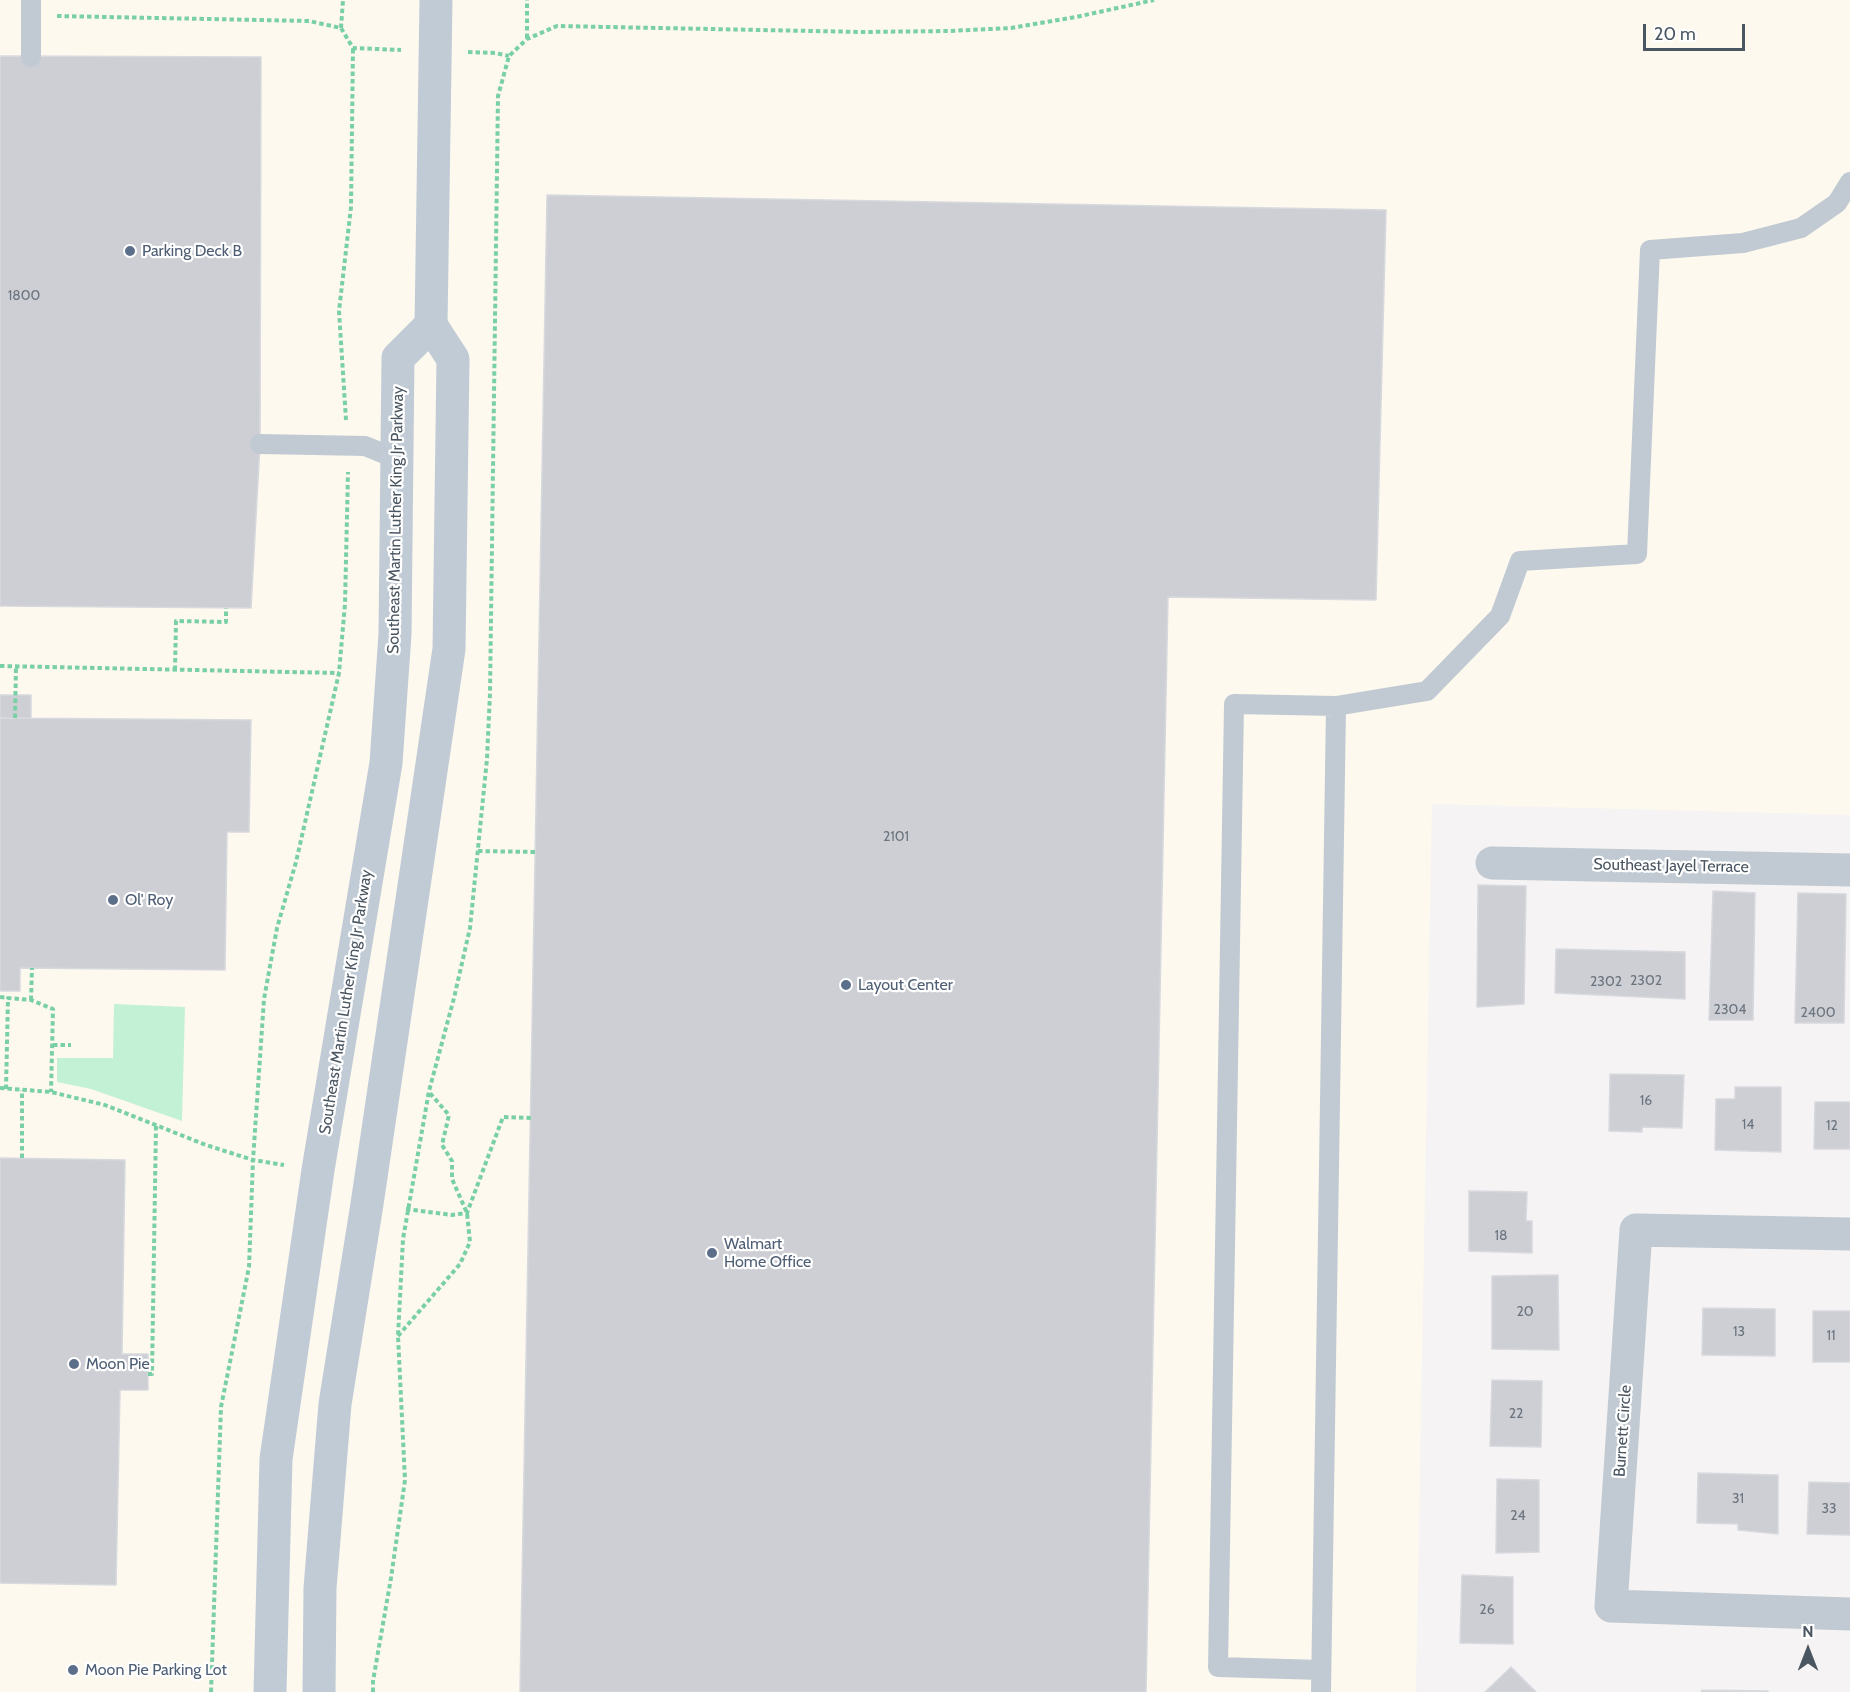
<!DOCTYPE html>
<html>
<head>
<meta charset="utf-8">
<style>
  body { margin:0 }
  #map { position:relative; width:1850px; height:1692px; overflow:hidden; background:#f5f3f3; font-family:Cabin,sans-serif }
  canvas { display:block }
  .north { position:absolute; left:1778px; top:1620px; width:60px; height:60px; -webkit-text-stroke:4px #fff; paint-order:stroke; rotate:0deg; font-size:16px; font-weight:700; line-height:24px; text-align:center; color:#4a5661 }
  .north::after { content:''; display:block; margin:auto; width:21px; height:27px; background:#4a5661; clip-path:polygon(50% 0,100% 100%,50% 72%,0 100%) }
  .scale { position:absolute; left:1643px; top:24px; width:102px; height:27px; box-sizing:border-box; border:3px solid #4a5661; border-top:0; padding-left:8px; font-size:18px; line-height:21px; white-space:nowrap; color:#4a5661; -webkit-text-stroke:4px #fff; paint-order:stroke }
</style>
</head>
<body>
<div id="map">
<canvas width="1850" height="1692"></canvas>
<div class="north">N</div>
<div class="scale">20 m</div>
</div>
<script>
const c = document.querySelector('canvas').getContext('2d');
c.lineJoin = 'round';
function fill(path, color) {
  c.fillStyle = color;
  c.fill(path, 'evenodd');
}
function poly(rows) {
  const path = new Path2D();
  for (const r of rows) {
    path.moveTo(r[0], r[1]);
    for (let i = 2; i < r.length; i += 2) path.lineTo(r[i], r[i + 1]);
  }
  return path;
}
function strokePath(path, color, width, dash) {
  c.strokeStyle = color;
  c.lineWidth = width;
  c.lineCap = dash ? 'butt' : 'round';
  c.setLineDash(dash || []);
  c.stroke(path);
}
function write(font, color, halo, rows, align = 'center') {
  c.font = font + ' Cabin,sans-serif';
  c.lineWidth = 4.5;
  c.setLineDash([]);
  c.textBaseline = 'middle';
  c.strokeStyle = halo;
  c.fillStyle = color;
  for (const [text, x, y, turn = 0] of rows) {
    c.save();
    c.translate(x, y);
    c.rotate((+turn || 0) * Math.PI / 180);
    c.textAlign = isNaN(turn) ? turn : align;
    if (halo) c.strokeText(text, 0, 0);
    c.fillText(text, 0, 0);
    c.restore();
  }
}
const commercial = poly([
  [0,0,1850,0,1850,815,1432,804,1416,1692,0,1692]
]);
const green = poly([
  [114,1004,185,1007,182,1121,91,1089,57,1082,57,1058,113,1058]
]);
const building = poly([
  [0,56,261,57,260,444,251,608,0,606,0,56],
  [547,195,1386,210,1376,600,1168,597,1146,1692,520,1692,547,195],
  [0,695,31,695,31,718,0,718,0,695],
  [0,718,251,720,249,832,227,832,225,970,20,968,20,991,0,991,0,718],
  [1478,885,1526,886,1524,1004,1477,1007,1478,885],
  [1713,891,1755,893,1753,1020,1709,1020,1713,891],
  [1798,893,1846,894,1844,1023,1795,1023,1798,893],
  [1556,949,1685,952,1685,999,1555,993,1556,949],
  [1610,1074,1684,1075,1682,1128,1642,1127,1642,1132,1609,1131,1610,1074],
  [1735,1087,1781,1087,1781,1152,1715,1150,1716,1099,1735,1099,1735,1087],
  [1815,1102,1850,1102,1850,1149,1814,1149,1815,1102],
  [0,1158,125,1160,122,1354,148,1354,148,1390,120,1390,116,1585,0,1583,0,1158],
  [1469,1191,1527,1192,1526,1221,1532,1221,1532,1253,1469,1251,1469,1191],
  [1558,1275,1559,1350,1492,1349,1492,1276,1558,1275],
  [1703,1308,1775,1309,1775,1356,1702,1355,1703,1308],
  [1813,1311,1850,1311,1850,1362,1813,1362,1813,1311],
  [1492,1380,1542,1381,1541,1447,1490,1446,1492,1380],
  [1698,1473,1778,1475,1778,1534,1738,1530,1738,1524,1697,1523,1698,1473],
  [1497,1479,1539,1480,1539,1552,1496,1553,1497,1479],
  [1809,1482,1850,1483,1850,1535,1807,1534,1809,1482],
  [1462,1575,1513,1577,1513,1644,1460,1643,1462,1575],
  [1511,1667,1536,1692,1485,1692,1511,1667],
  [1702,1690,1768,1691,1768,1692,1701,1692,1702,1690]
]);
const path = poly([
  [57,16,309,21,341,28,353,48,401,50],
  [341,28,343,0],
  [527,38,527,0],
  [468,52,495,53,509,56],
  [346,420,339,311,351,207,353,48],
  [0,666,339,673],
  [175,670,176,621,226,622,226,608],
  [15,718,16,666],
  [478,851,535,852],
  [0,997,8,998],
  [31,1000,32,968],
  [53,1045,71,1045],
  [0,1088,51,1092,105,1105,206,1145,253,1160,284,1165],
  [6,1089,8,998,31,1000,53,1009,51,1092],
  [22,1158,22,1090],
  [406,1209,452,1215,467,1213,503,1117,531,1118],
  [398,1336,460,1264,470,1242,467,1213,452,1179,452,1161,442,1145,449,1115,429,1092],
  [148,1374,152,1374,156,1125],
  [211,1692,221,1407,249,1267,253,1160,264,999,277,928,296,862,339,673,345,604,348,472],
  [373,1692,373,1681,391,1578,405,1480,398,1336,403,1239,429,1091,454,998,470,928,487,759,490,693,498,96,509,56,527,39,557,26,863,32,949,31,1011,28,1076,17,1154,0]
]);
const lane = poly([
  [31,57,31,0],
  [260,444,365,446,397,459],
  [1321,1670,1218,1667,1234,704,1336,706],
  [1321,1692,1336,706,1427,691,1500,616,1520,561,1637,554,1650,250,1743,243,1801,228,1837,203,1850,182]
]);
const street = poly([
  [1492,863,1850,870],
  [1850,1234,1636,1230,1611,1606,1850,1614]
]);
const secondary = poly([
  [270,1692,276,1459,318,1170,386,763,395,634,398,358,431,325],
  [319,1692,320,1588,335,1404,367,1204,449,649,453,359,431,325,436,0]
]);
const markers = [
  [130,251,6,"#5c6f8a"],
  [113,900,6,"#5c6f8a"],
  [846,985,6,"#5c6f8a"],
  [712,1253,6,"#5c6f8a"],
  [74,1364,6,"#5c6f8a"],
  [73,1670,6,"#5c6f8a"]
];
const numberNames = [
  ["1800",24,296],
  ["2101",896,837],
  ["2302",1646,981],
  ["2302",1606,982],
  ["2304",1730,1010],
  ["2400",1818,1013],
  ["16",1646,1101],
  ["14",1748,1125],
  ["12",1832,1126],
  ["18",1501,1236],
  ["20",1525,1312],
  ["13",1739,1332],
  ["11",1831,1336],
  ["22",1516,1414],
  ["31",1738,1499],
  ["33",1829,1509],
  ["24",1518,1516],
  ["26",1487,1610]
];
const serviceNames = [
  ["Parking Deck B",142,251],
  ["Ol' Roy",125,900],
  ["Layout Center",858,985],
  ["Walmart",724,1244],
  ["Home Office",724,1262],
  ["Moon Pie",86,1364],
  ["Moon Pie Parking Lot",85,1670]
];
const streetNames = [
  ["Southeast Martin Luther King Jr Parkway",396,520,-89],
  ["Southeast Jayel Terrace",1671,866,1],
  ["Southeast Martin Luther King Jr Parkway",346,1002,-81],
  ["Burnett Circle",1623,1431,-86]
];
fill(commercial, '#fdf9ef');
fill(green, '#c3f1d5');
fill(building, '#cdcfd5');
strokePath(building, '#d7d9de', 1.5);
strokePath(path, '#7ad0a6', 4, [4.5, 3]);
strokePath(lane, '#c1cad2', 20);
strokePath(street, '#c1cad2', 33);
strokePath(secondary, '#c1cbd6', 33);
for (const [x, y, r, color] of markers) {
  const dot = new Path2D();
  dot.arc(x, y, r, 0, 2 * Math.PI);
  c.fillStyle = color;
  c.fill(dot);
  strokePath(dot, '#fff', 2);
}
write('14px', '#6b747e', null, numberNames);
write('16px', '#4e5e75', '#fff', serviceNames, 'left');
write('16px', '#4a5661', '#fff', streetNames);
</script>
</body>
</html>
